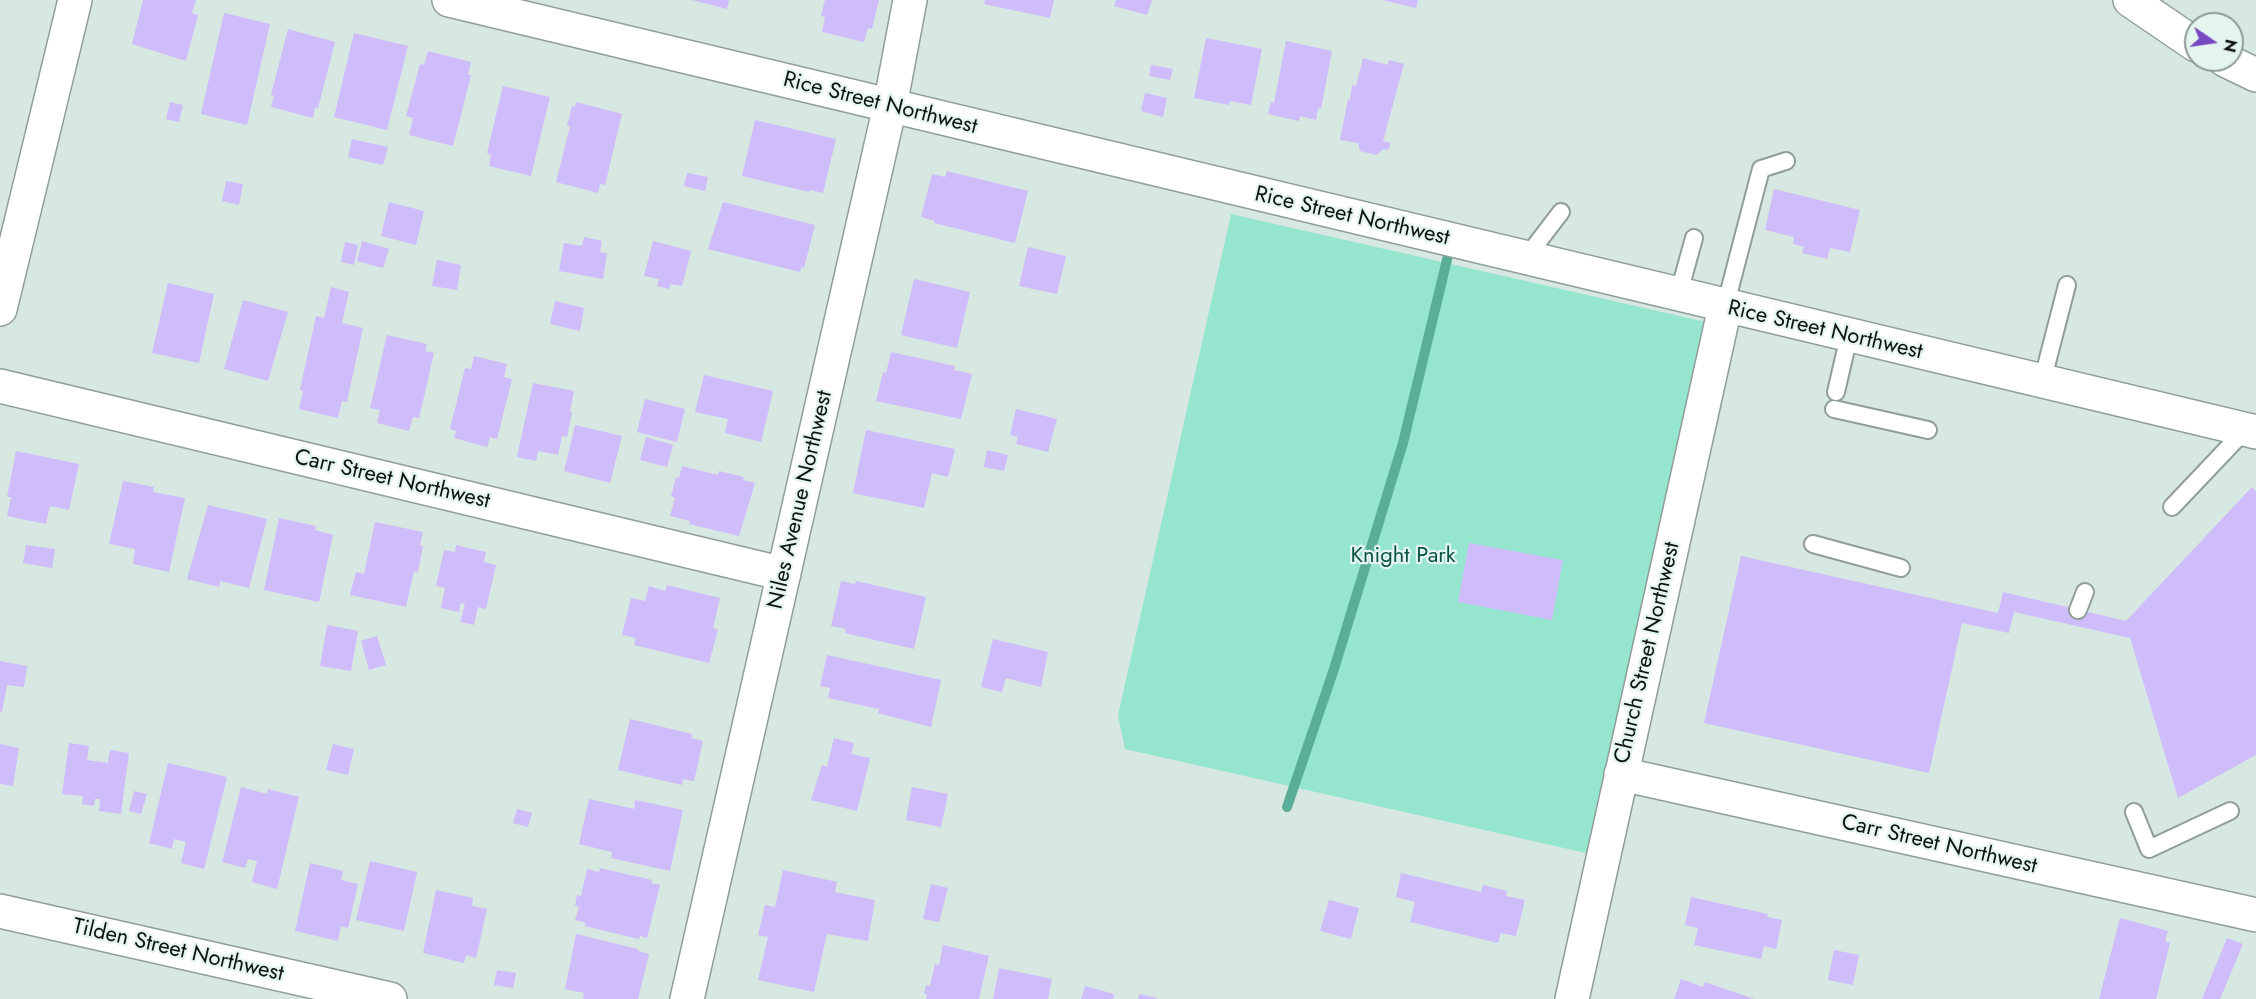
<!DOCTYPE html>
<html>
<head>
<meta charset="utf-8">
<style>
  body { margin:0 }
  #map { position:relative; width:2256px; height:999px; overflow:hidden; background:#d7e7e1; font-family:Jost,sans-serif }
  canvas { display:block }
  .north { position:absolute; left:2184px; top:12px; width:60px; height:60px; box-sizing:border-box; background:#e4f4ef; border:2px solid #8e9a96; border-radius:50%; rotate:103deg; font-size:16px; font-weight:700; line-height:24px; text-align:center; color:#0d1211 }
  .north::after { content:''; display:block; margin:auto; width:21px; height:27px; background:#7848c0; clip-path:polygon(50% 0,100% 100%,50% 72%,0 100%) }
</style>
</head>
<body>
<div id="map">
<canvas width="2256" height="999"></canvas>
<div class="north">N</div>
</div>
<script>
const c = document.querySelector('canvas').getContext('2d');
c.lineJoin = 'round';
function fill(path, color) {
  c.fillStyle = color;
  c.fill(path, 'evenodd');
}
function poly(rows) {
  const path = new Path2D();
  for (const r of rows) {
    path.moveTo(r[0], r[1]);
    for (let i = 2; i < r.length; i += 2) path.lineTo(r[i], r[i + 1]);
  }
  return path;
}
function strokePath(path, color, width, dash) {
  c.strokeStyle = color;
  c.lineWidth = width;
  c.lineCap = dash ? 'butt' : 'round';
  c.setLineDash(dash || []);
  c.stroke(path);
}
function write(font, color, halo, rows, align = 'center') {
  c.font = font + ' Jost,sans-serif';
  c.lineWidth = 4.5;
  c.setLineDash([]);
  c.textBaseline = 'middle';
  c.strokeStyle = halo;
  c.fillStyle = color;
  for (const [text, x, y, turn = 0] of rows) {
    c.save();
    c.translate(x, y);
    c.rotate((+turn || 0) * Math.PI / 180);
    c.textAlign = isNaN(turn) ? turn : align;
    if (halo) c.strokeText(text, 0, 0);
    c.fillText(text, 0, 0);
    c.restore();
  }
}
const green = poly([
  [1231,214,1706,322,1586,853,1125,749,1118,715]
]);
const stream = poly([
  [1287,807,1334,669,1403,443,1451,243]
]);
const building = poly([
  [143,0,196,0,192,13,198,15,186,61,132,44],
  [692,0,729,0,727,9],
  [825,0,879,0,872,29,868,28,864,42,822,32,825,17,821,16],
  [985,0,1054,0,1050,18,984,4],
  [1116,0,1152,0,1147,15,1114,6],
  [1382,0,1418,0,1416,8],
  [224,13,270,24,247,125,201,114],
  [288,29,335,42,318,108,315,107,313,118,271,107,274,96,271,95],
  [354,33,408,46,387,130,334,117],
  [1206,38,1262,49,1251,105,1230,101,1229,105,1194,98],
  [1286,41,1332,51,1321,109,1318,108,1316,120,1300,116,1299,121,1268,114,1271,102,1274,103],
  [428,51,471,62,468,75,471,75,453,146,409,135,413,118,406,116,420,64,424,65],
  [1363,58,1388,65,1389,60,1404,64,1383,141,1391,143,1388,150,1384,149,1376,155,1360,151,1358,143,1340,140,1348,99,1350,100,1352,85,1356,86],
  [1151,65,1173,69,1170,80,1149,76],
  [503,86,550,97,531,176,489,166,491,155,487,153],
  [1145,93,1167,98,1163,117,1141,111],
  [170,102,183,105,179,122,166,119],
  [576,102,622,114,605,185,600,184,598,193,556,182,570,126,567,126,572,106,575,107],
  [755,120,836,139,823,193,810,190,809,192,742,176],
  [352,139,388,147,383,165,348,157],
  [947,171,1028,191,1015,243,934,223,935,221,921,217,932,174,945,177],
  [687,173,708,177,705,191,684,186],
  [226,181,243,184,239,205,222,201],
  [1774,189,1860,210,1850,252,1830,248,1827,259,1802,253,1804,247,1793,244,1794,237,1765,230],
  [389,202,424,211,416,245,381,236],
  [723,202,815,225,804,268,801,267,800,272,708,249],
  [584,237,602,241,600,252,607,253,603,279,559,271,564,243,582,246],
  [362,241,389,249,383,268,357,261],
  [653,241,691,251,682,286,670,284,669,289,657,286,659,279,644,276],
  [345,242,358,245,354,265,341,262],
  [1028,247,1066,256,1057,294,1019,286],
  [437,260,461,265,457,290,432,286],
  [914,279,970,292,957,348,901,335],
  [168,283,214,294,199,363,152,353],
  [331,287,349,292,342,323,363,328,347,402,342,401,338,418,299,409,303,391,300,390,316,316,324,318],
  [243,300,288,312,268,381,224,369],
  [555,301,584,308,580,331,550,324],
  [387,335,427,344,425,351,434,353,419,418,413,417,409,431,377,423,380,410,370,408],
  [891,352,955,366,954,370,972,374,961,419,876,401,883,372,886,373],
  [474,356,507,364,504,377,512,379,497,439,490,437,487,447,454,438,456,431,450,429,465,368,471,369],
  [704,375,773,391,761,442,725,433,728,419,695,412],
  [533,383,574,391,570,412,572,412,567,437,562,436,558,455,538,451,536,461,517,457],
  [645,399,685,409,677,442,637,432],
  [1016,409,1057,419,1048,452,1016,444,1018,437,1010,435],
  [575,425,622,436,610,483,564,471],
  [866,430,955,449,948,477,932,473,924,508,853,493],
  [646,437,673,445,667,467,640,460],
  [987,450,1008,455,1004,471,984,467],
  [16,451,79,464,69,510,50,506,46,524,7,516,11,497,7,497],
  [682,466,718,475,719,471,744,477,743,480,755,483,739,536,689,524,690,521,670,516,675,498,671,496,676,477,679,478],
  [123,481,154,487,153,492,185,498,169,572,133,564,135,549,109,544],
  [2252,487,2256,492,2256,755,2178,798,2130,638,2014,612,2009,633,1962,623,1929,773,1704,723,1741,556,1998,613,2003,592,2126,621],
  [208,505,267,519,249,588,220,581,219,587,187,579],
  [279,518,316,526,315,530,333,535,319,602,264,590],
  [375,522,423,532,420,545,423,546,418,572,414,571,406,607,350,595,356,572,364,574],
  [1469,543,1563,560,1552,620,1458,602],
  [26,545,55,549,52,568,23,563],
  [456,545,486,552,484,562,496,565,486,609,478,607,474,625,460,622,465,604,461,603,459,612,441,608,445,588,436,586,444,550,455,552],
  [841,581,855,584,856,581,926,597,914,649,845,633,846,629,831,626],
  [667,585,720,598,713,628,718,630,709,663,634,645,636,638,622,635,631,598,645,601,649,586,665,591],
  [327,625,358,631,351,671,320,666],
  [377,636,386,665,369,670,361,641],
  [993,639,1048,652,1041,687,1006,678,1002,692,981,687],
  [827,655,941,680,931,727,878,713,879,709,828,698,830,688,820,686],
  [0,661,27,666,24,687,7,685,2,712,0,711],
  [630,719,692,734,691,738,703,741,694,781,683,779,682,785,618,770],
  [834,738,854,743,851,754,870,758,857,811,811,800,822,765,827,767],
  [69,743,89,746,87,760,108,763,110,750,129,753,121,814,99,811,100,799,95,799,94,806,82,804,83,796,62,794],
  [0,744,19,748,13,786,0,784],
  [333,744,354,749,348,775,326,770],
  [168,763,227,777,204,869,181,863,186,842,174,839,172,849,149,843],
  [241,787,267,794,268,789,299,797,277,889,252,882,257,861,248,859,245,868,222,862],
  [912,787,948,794,941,827,906,820],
  [134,791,147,794,141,814,129,811],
  [589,799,634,809,635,800,683,810,670,871,611,858,612,852,579,844],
  [517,809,532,813,528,827,513,823],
  [370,861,417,872,404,931,356,920],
  [310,863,343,871,341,880,358,884,348,928,341,926,338,941,295,931],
  [600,868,652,880,651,883,660,885,647,938,640,936,639,939,585,926,586,923,575,920,579,907,575,906,577,895,581,896,587,869,599,872],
  [783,870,837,882,835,892,875,900,868,941,827,934,814,992,758,980,768,937,758,935,765,905,775,907],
  [1401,873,1481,892,1483,885,1507,891,1506,896,1525,900,1516,936,1501,933,1498,943,1410,922,1415,902,1396,897],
  [931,884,948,888,939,922,923,919],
  [436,890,473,898,472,906,487,909,476,958,466,955,464,963,423,953],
  [1691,897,1768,914,1767,917,1782,920,1776,949,1764,946,1761,959,1694,945,1698,928,1685,925],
  [1329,900,1359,908,1351,939,1320,931],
  [2120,918,2168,931,2165,941,2170,943,2156,999,2099,999],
  [576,934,638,949,638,951,649,954,638,999,585,999,583,998,584,993,565,989],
  [2227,938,2243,944,2220,999,2202,999],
  [943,945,989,956,979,999,926,999,927,994,924,994,926,985,930,986,935,964,939,965],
  [1834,950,1859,955,1853,985,1828,980],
  [999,968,1052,979,1048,999,993,999],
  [497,970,516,973,513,988,494,985],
  [1681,979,1703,987,1705,982,1754,999,1674,999],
  [1085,986,1114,994,1113,999,1081,999],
  [1139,994,1157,998,1157,999,1138,999]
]);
const lane = poly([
  [1525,259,1561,212],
  [1678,296,1694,238],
  [1725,307,1761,169,1786,161],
  [2042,382,2067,285],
  [1836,392,1849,336],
  [1834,409,1928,430],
  [2172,507,2245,430],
  [1813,544,1901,568],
  [2078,610,2085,592],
  [2134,812,2149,849,2230,811]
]);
const street = poly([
  [449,0,2256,432],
  [0,309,75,0],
  [0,386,784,574],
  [1621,774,2256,915],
  [0,911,390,999],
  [687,999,890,106,910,0],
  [1572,999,1725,307]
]);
const secondary = poly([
  [2130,0,2196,45],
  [2225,60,2256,75]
]);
const streetNames = [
  ["Rice Street Northwest",880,104,14],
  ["Rice Street Northwest",1352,217,13],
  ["Rice Street Northwest",1825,331,13],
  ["Carr Street Northwest",392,480,13],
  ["Niles Avenue Northwest",801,500,-77],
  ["Church Street Northwest",1648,653,-77],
  ["Carr Street Northwest",1939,845,13],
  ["Tilden Street Northwest",178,951,13]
];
const parkNames = [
  ["Knight Park",1403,557]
];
fill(green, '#96e6cf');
strokePath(stream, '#5aae97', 10);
fill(building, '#cfbcfb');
strokePath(lane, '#909e99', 20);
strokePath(street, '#909e99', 36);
strokePath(secondary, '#909e99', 36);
strokePath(lane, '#fff', 16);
strokePath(street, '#fff', 33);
strokePath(secondary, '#fff', 33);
write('22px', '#0d1211', '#e4f4ef', streetNames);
write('22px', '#095343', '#e4f4ef', parkNames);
</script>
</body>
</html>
